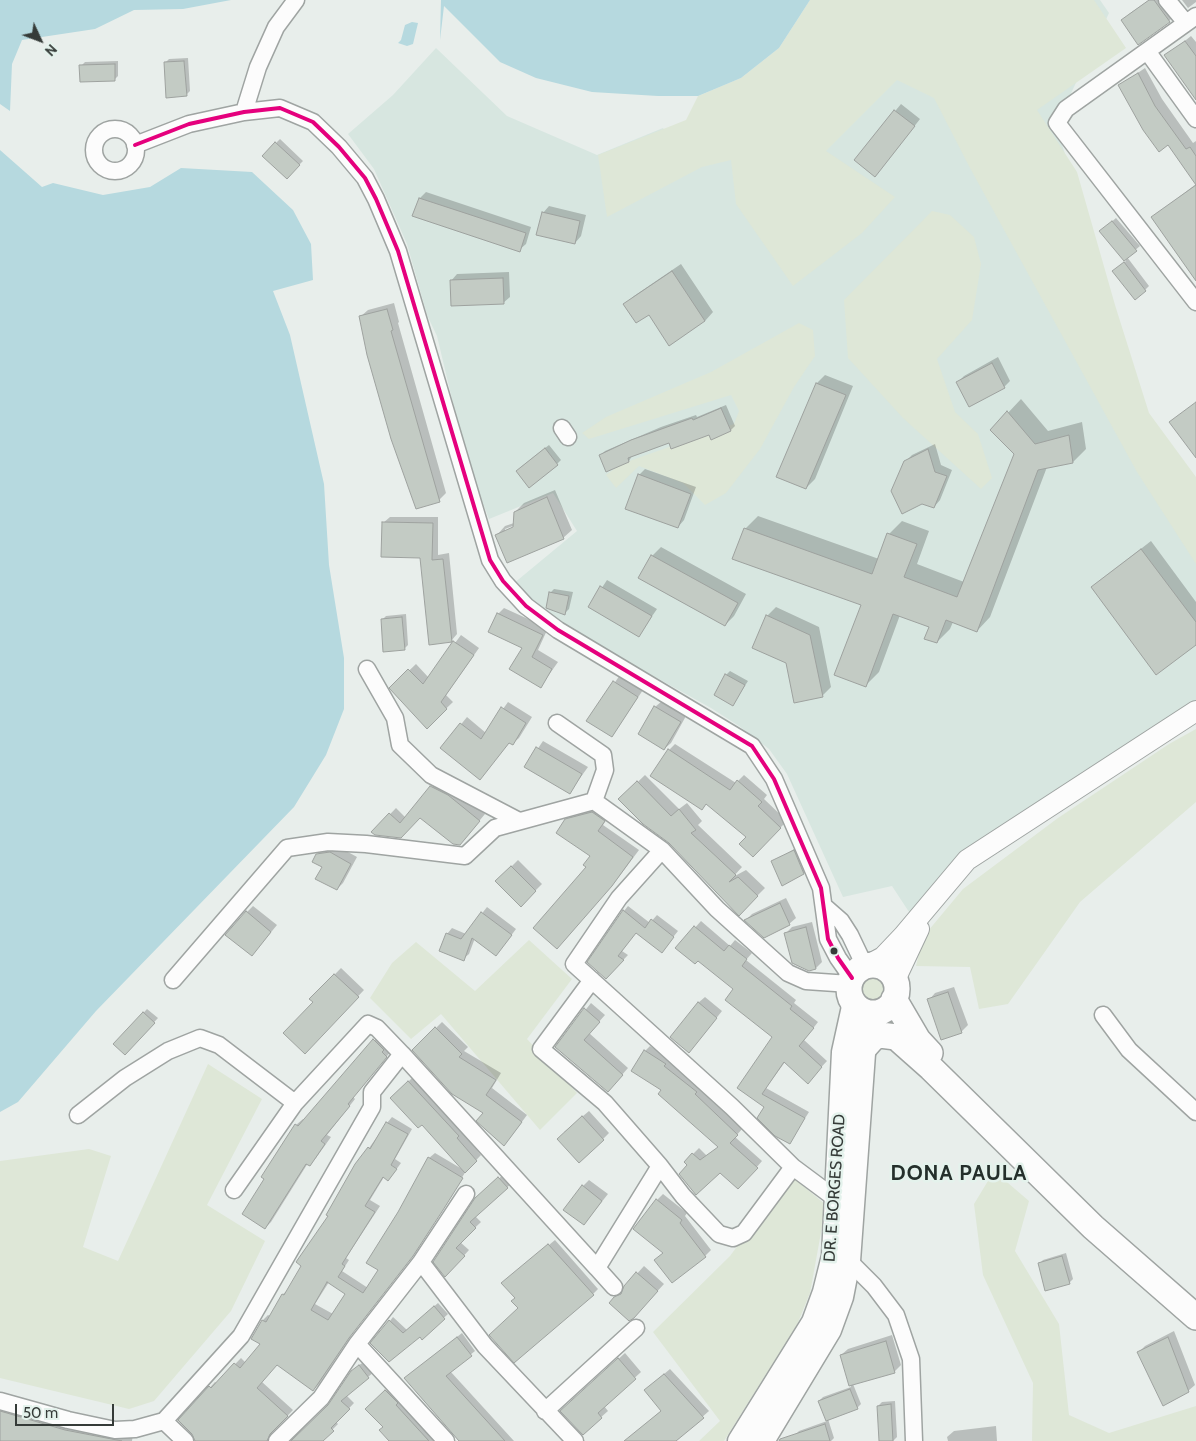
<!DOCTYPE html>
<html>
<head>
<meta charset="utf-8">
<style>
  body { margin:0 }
  #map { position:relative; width:1196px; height:1441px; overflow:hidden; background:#e8eeeb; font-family:Cabin,sans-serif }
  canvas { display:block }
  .north { position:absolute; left:15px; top:15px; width:50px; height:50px; -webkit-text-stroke:4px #e4f2ec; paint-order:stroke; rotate:133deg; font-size:14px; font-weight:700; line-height:20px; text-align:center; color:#353b38 }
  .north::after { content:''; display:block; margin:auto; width:18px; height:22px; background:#353b38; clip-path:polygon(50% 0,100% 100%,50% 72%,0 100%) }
  .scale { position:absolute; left:15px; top:1404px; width:99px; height:22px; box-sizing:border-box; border:2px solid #353b38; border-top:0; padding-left:6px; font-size:15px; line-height:18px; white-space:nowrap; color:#353b38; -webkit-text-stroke:4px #e4f2ec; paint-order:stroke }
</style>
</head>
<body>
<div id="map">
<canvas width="1196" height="1441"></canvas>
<div class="north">N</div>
<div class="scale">50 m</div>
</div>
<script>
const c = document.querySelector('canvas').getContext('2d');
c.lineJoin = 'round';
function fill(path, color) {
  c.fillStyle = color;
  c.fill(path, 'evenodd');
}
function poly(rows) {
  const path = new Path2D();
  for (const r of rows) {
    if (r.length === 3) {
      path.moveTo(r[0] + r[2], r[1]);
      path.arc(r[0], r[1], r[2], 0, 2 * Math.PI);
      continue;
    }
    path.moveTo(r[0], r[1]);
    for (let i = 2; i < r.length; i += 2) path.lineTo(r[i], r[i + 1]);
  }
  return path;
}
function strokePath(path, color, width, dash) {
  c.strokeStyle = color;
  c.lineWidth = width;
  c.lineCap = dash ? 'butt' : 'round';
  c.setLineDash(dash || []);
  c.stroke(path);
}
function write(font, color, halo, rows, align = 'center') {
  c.font = font + ' Cabin,sans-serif';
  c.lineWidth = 5;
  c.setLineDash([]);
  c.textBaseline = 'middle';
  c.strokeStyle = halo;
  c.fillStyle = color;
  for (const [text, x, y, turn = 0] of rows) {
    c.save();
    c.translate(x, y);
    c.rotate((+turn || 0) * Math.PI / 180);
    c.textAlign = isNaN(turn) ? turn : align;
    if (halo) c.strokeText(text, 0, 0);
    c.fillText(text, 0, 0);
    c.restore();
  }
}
const built = poly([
  [883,0,1100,0,1109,13,1056,125,1145,413,1196,499,1196,701,964,853,911,915,892,886,843,897,787,774,769,749,739,726,711,708,547,617,513,584,577,531,553,493,489,519,467,462,437,336,427,315,407,244,374,169,348,134,393,95,436,48,507,116,597,155,663,128,686,163]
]);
const green = poly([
  [810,0,1094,0,1126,48,1037,110,1077,172,1115,305,1149,413,1196,477,1196,564,1137,472,970,168,934,98,897,80,826,151,895,197,862,233,793,286,736,204,731,160,702,167,607,217,598,155,686,120,698,96,741,78,779,48],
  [932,211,950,215,974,237,981,264,972,320,937,359,955,412,978,434,992,478,981,489,903,418,848,358,844,300],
  [799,323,813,330,815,356,794,387,760,449,726,493,705,505,683,483,639,466,616,488,606,475,621,464,734,424,739,411,731,395,589,439,582,433,606,417,711,372],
  [1196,729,1196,802,1080,902,1008,1004,979,1009,970,967,916,966,923,937,963,889,1058,818,1169,744],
  [529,940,572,979,527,1039,577,1093,540,1130,441,1014,411,1039,370,998,392,963,416,942,475,991],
  [874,989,15],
  [208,1064,262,1099,207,1205,265,1241,231,1311,154,1401,129,1409,0,1378,0,1161,89,1149,111,1156,83,1247,118,1261],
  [994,1171,1029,1201,1015,1251,1059,1324,1069,1415,1109,1433,1196,1406,1196,1441,1032,1441,1033,1383,983,1275,974,1204],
  [790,1175,826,1205,810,1293,797,1325,724,1441,699,1441,720,1421,653,1332,730,1256]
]);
const water = poly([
  [0,0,231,0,183,9,134,10,95,29,22,40,12,64,10,111,0,104],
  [441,0,810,0,779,48,741,78,698,96,658,96,592,92,536,78,500,62,444,6,440,40],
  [412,22,418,23,413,44,407,46,398,43,401,40,405,25],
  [0,150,42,187,53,183,103,195,150,187,181,168,252,172,293,210,311,244,313,280,273,291,290,335,324,484,329,565,344,658,344,709,326,755,294,807,96,1011,18,1102,0,1112]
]);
const shadow = poly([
  [1149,0,1164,0,1175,15,1169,21,1129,14],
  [1182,0,1196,0,1196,2,1188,8],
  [1191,36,1196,42,1196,98,1166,56],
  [188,58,190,91,186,95,165,63,169,59],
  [118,61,118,76,114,80,81,66,85,62],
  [1145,68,1162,99,1193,143,1196,141,1196,184,1169,143,1120,85],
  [901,104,920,119,881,169,855,160],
  [280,139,303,161,287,177,264,155],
  [1196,184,1196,278,1153,217],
  [426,192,531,227,526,244,519,250,414,216,420,198],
  [549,206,586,215,581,236,575,243,543,213],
  [1116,218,1140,246,1127,257,1149,286,1145,290,1118,267,1126,261,1101,231],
  [681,264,713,312,705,321,649,314,625,304,634,296],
  [509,272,510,297,503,303,451,281,457,274],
  [394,303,399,322,398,323,446,493,439,500,360,317,368,310],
  [998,357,1010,381,1004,387,958,382,964,376],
  [825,375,853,386,815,479,806,488,817,383],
  [1021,399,1048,431,1082,422,1086,449,1073,462,1047,467,990,617,977,631,953,622,950,629,937,642,931,626,900,615,879,672,866,685,862,605,745,529,758,516,879,559,889,534,902,521,929,531,917,564,964,582,1015,454,992,430],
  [726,405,735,426,731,430,670,442,632,456,629,461,601,455,605,451,661,427,696,415,697,417],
  [935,444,941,465,952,470,940,500,934,507,905,462,912,455],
  [549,445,561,460,557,464,521,467],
  [645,469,696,487,684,520,678,527,639,475],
  [555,490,572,530,563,538,497,535,505,526,514,523,515,512,524,503],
  [518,524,519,526,505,532,505,529],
  [390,517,438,517,438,555,449,553,457,634,451,641,421,557,383,523],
  [1151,541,1196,602,1196,644,1092,587],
  [661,547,746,594,734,616,725,625,652,556],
  [607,580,657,609,639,635,590,606],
  [554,589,573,592,569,609,565,613,550,593],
  [776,607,819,627,831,687,822,696,767,616],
  [504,608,548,628,538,650,558,662,541,686,524,648,498,614],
  [406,614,408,645,404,649,382,620,386,616],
  [461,635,479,648,446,695,453,702,427,727,391,688,416,664,429,678],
  [730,671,748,681,733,704,726,675],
  [620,675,643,690,612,736,588,721],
  [662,701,686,716,671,743,664,749,655,707],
  [508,702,532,717,519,738,512,744,510,742,480,778,442,748,467,717,486,733],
  [543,741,588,767,570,792,526,766],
  [675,744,736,783,744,775,767,795,764,799,787,821,753,855,748,836,669,750],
  [645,775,679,809,687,803,702,821,698,825,742,867,733,877,746,870,765,888,739,914,670,842,620,799],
  [437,781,454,790,485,814,465,838,420,816,375,834,373,832,396,808,406,818],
  [599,806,610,814,603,825,639,850,618,878,564,941,591,856,566,820,573,813],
  [337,846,357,857,343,883,337,889,317,855,324,848],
  [798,847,808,869,803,873,773,861],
  [518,860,542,884,521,905,497,881],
  [786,898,796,918,789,924,746,920,752,914],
  [253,906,277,925,258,948,247,912],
  [628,906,650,923,657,915,678,931,666,946,636,932,622,951,628,955,606,978,624,911],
  [487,907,516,929,501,949,475,938,469,954,463,959,447,934,452,928,466,934],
  [701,921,730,946,735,940,752,953,746,960,796,1000,794,1003,818,1022,804,1040,827,1061,813,1076,785,1062,766,1088,809,1112,790,1142,766,1106,738,1087,773,1037,735,989,698,960,677,948],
  [812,922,822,962,816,968,786,933,792,927],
  [341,968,364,990,305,1052,314,1002,311,999],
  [954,987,968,1025,961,1032,929,1000,935,993],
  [705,997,722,1011,695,1045,698,1003],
  [591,1003,605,1015,589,1033,628,1068,614,1084,556,1047],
  [147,1009,158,1018,125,1053,115,1044],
  [442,1022,468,1047,464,1051,501,1073,492,1088,527,1115,510,1138,414,1050],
  [380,1034,392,1050,353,1097,355,1099,327,1135,331,1137,316,1158,310,1165,308,1163,271,1222,265,1228,266,1179,296,1125,303,1119,304,1120],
  [650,1046,670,1058,743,1128,735,1137,762,1161,744,1182,720,1171,688,1165,685,1162,699,1148,707,1156,719,1147,663,1090,645,1051],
  [414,1076,463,1130,462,1132,481,1155,466,1171,418,1249,354,1331,319,1384,313,1390,277,1364,262,1382,293,1410,272,1432,274,1441,195,1441,193,1434,180,1420,215,1382,217,1383,241,1358,246,1363,262,1344,263,1320,268,1315,270,1316,283,1294,289,1289,369,1148,387,1123,392,1117,412,1129,395,1159,401,1163,393,1174,384,1177,370,1200,380,1206,346,1258,349,1260,342,1271,368,1288,380,1270,399,1213,429,1158,435,1153,462,1169,422,1123,392,1098],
  [329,1282,347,1293,333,1314,315,1304],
  [589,1111,609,1133,603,1139,564,1132],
  [504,1174,512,1183,475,1216,481,1222,460,1242,469,1250,450,1271,435,1262,476,1199],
  [589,1180,608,1194,584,1224,583,1186],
  [663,1194,687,1213,685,1216,711,1250,705,1256,664,1252,657,1200],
  [555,1240,598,1289,593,1294,519,1307,509,1278],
  [1066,1253,1073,1279,1069,1283,1039,1264,1043,1260],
  [644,1266,664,1284,640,1310,615,1298],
  [438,1303,448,1314,422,1338,420,1335,389,1360,390,1321,393,1317,407,1330],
  [1174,1331,1195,1385,1188,1391,1139,1352,1145,1346],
  [462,1333,475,1351,450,1371,514,1441,461,1441,405,1378],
  [892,1335,901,1365,895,1371,853,1384,861,1404,857,1408,828,1419,834,1438,831,1441,797,1441,795,1435,799,1431,827,1421,819,1401,823,1397,851,1387,841,1355,848,1349],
  [625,1353,641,1372,604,1406,608,1411,583,1433,568,1405],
  [365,1361,374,1372,346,1395,354,1403,336,1422,338,1424,321,1441,291,1441,330,1405,358,1366],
  [670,1369,709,1411,675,1441,626,1441,662,1410,651,1385],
  [390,1387,436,1441,391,1441,384,1427,367,1409],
  [895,1401,897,1437,893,1441,880,1441,878,1406,882,1402],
  [5,1406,133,1434,132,1441,1,1441,0,1412],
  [996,1426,997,1441,948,1441,947,1437,954,1431]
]);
const building = poly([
  [1149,0,1154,0,1170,22,1138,45,1121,20,1149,0],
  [1185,41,1196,56,1196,100,1164,55,1185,41],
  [184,61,187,96,166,98,164,62,184,61],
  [115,64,115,81,80,82,79,65,115,64],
  [1138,73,1155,106,1186,149,1190,147,1196,156,1196,281,1151,217,1196,185,1168,145,1159,152,1143,130,1118,85,1138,73],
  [894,110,915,126,875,177,854,160,894,110],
  [275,142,300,165,287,179,262,156,275,142],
  [419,198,526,233,520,252,412,216,419,198],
  [542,212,580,221,575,244,536,235,542,212],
  [1112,221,1137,251,1124,261,1099,231,1112,221],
  [1124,262,1146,291,1135,300,1112,271,1124,262],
  [672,271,705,321,669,346,649,315,636,323,623,304,672,271],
  [503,278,504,304,451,306,450,280,503,278],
  [387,309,393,330,391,331,440,502,416,509,391,439,367,355,359,316,387,309],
  [992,363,1005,388,969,407,956,382,992,363],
  [816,383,846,395,806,489,776,477,816,383],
  [1196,402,1196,458,1169,422,1196,402],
  [721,408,731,431,711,440,709,435,671,449,669,443,628,458,629,462,606,472,599,455,631,440,692,418,693,420,721,408],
  [1007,411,1035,444,1069,435,1073,463,1038,470,977,632,946,620,937,643,924,639,929,627,893,614,866,687,834,675,861,605,732,559,744,528,872,574,887,533,917,544,904,577,957,597,1014,454,990,430,1007,411],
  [545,448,558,465,529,488,516,471,545,448],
  [928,449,935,472,947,476,934,508,922,504,902,514,891,491,904,461,928,449],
  [638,474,691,494,678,528,625,509,638,474],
  [547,497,564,539,507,563,495,535,513,527,514,512,547,497],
  [382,522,433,523,432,560,443,559,452,642,429,645,420,558,381,557,382,522],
  [1141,549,1196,622,1196,645,1156,675,1091,587,1141,549],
  [651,555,738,603,725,626,638,578,651,555],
  [600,586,652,616,639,637,588,607,600,586],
  [549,592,569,596,565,615,546,608,549,592],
  [497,613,543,635,532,657,552,669,541,688,509,669,522,648,488,632,497,613],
  [766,615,810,635,823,697,794,703,786,663,752,648,766,615],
  [402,617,405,650,383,652,381,619,402,617],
  [453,641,474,655,441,702,447,709,427,729,389,688,408,669,423,684,453,641],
  [725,674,745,685,733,706,714,695,725,674],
  [613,681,638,697,612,737,586,721,613,681],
  [654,706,681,722,664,750,638,734,654,706],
  [501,707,526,723,513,745,509,743,480,780,440,748,460,723,481,739,501,707],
  [536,747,582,774,570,794,524,767,536,747],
  [668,749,730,790,737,780,762,802,758,806,781,828,753,857,739,844,746,837,706,804,702,810,650,776,668,749],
  [637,781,671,816,679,809,696,830,691,833,736,875,729,882,738,877,758,896,739,916,669,843,643,824,618,799,637,781],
  [430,786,448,795,480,821,460,845,453,844,420,818,401,838,375,835,371,832,389,813,400,823,430,786],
  [592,812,605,821,598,831,633,857,612,886,557,949,533,928,586,867,583,865,590,856,556,833,565,819,592,812],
  [794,850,804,874,782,886,771,861,794,850],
  [330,852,351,864,337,890,315,879,322,867,312,862,316,854,330,852],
  [511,866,536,891,521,907,495,881,511,866],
  [780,903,790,925,764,938,744,920,780,903],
  [623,910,645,928,651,919,674,937,662,953,636,933,618,956,624,960,606,979,587,962,623,910],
  [246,911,271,932,252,956,225,935,246,911],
  [481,912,512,935,496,956,472,938,464,961,439,951,446,933,461,939,481,912],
  [694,926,724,951,729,945,747,959,742,966,792,1006,790,1009,814,1028,799,1046,822,1067,808,1084,784,1062,762,1094,805,1118,790,1144,775,1136,757,1118,764,1107,737,1088,772,1037,725,1000,733,989,698,961,695,964,675,948,694,926],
  [806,927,816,969,809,971,792,963,784,933,806,927],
  [334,974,359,997,305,1054,283,1033,313,1002,309,999,334,974],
  [948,992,962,1033,941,1040,927,999,948,992],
  [698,1002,717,1018,689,1053,670,1037,698,1002],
  [584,1008,600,1022,584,1040,623,1075,608,1092,555,1047,584,1008],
  [143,1012,155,1023,125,1055,113,1044,143,1012],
  [435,1027,462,1054,459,1057,496,1080,486,1095,522,1122,504,1146,476,1121,483,1113,452,1094,412,1050,435,1027],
  [373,1039,384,1050,382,1052,387,1057,348,1104,350,1106,321,1141,325,1144,310,1166,306,1164,265,1229,242,1214,264,1179,261,1177,295,1124,298,1126,373,1039],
  [644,1050,666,1064,664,1066,697,1092,695,1094,738,1135,730,1143,758,1168,738,1189,720,1173,696,1195,679,1174,687,1165,684,1162,692,1153,700,1160,718,1147,658,1094,661,1090,631,1071,644,1050],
  [408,1081,459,1136,457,1138,477,1161,465,1173,422,1125,418,1128,390,1098,408,1081],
  [582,1116,604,1140,579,1163,557,1139,582,1116],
  [386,1122,408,1134,391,1165,397,1169,388,1181,383,1177,365,1206,375,1212,342,1264,345,1266,338,1277,363,1293,378,1270,366,1263,398,1212,428,1157,463,1178,443,1210,413,1256,349,1338,313,1391,277,1365,257,1388,288,1416,270,1434,267,1441,195,1441,192,1434,178,1420,209,1386,211,1388,234,1363,240,1368,260,1344,251,1339,262,1320,266,1322,282,1294,284,1295,301,1266,296,1262,328,1216,326,1215,355,1164,368,1147,370,1149,386,1122],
  [327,1282,345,1294,328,1320,311,1310,327,1282],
  [498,1177,508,1188,470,1222,476,1228,456,1248,465,1256,445,1277,433,1262,475,1198,498,1177],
  [582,1185,602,1201,584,1225,563,1210,582,1185],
  [656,1199,682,1220,680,1223,706,1257,672,1283,654,1260,663,1253,633,1229,656,1199],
  [548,1244,594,1295,514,1363,489,1335,518,1308,511,1301,515,1298,501,1283,548,1244],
  [1062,1256,1070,1284,1045,1291,1038,1263,1062,1256],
  [636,1272,658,1291,634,1318,629,1321,609,1303,614,1297,621,1294,624,1286,636,1272],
  [434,1306,445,1319,422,1340,420,1337,389,1362,370,1343,389,1320,403,1333,434,1306],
  [457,1337,472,1356,446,1376,505,1441,459,1441,404,1378,457,1337],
  [1168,1337,1189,1392,1163,1406,1137,1352,1168,1337],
  [886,1341,895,1373,849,1386,840,1355,886,1341],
  [618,1358,636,1379,598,1413,602,1418,583,1435,560,1411,618,1358],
  [359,1365,369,1378,341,1401,350,1409,331,1428,334,1431,323,1441,291,1441,328,1405,351,1371,359,1365],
  [664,1374,704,1418,676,1441,624,1441,661,1411,644,1390,664,1374],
  [850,1389,858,1409,826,1421,818,1401,850,1389],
  [385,1390,398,1403,396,1405,429,1441,389,1441,379,1430,383,1427,365,1409,385,1390],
  [891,1404,893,1441,879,1441,877,1406,891,1404],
  [0,1411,65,1430,122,1441,0,1441,0,1411],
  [825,1424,830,1441,779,1441,780,1439,825,1424]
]);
const minor = poly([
  [1167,0,1186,23],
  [1196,16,1066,109,1057,123,1196,302],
  [1147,51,1196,119],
  [244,112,258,67,276,27,296,0],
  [115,150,21],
  [135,145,189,124,244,112,280,108,313,122,339,147,365,178,376,199,398,251,490,560,503,581,526,606,558,630,752,746,774,779,821,888,828,939,838,958,852,978],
  [562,428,568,437],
  [367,669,395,718,400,745,431,775,519,821],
  [557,723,603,755,605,770,594,801,662,850,717,909,788,973,806,981,850,984],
  [662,850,619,898,574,964,732,1107,793,1167,836,1199],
  [825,907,841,921,850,935,860,956,862,968],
  [173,980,287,848,328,842,366,844,465,856,495,828,594,801],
  [592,980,541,1049,605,1103,660,1166,683,1196,719,1234,733,1238,744,1233,793,1167],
  [1103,1015,1129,1050,1196,1112],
  [78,1115,125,1078,168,1051,200,1038,219,1045,295,1103],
  [234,1190,295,1103,368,1024,377,1028,402,1054],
  [842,1259,849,1261,874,1286,896,1315,911,1359,914,1441],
  [421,1262,485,1346,575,1441],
  [597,1268,614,1287],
  [357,1344,446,1441],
  [0,1401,68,1420,115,1430,135,1429,164,1421,241,1336,372,1107,372,1092,402,1054,597,1268,660,1166],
  [545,1411,636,1328],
  [164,1421,185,1441],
  [277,1441,321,1398,357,1344,421,1262,466,1194]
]);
const tertiary = poly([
  [866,966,883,957,903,936,967,860,1196,711],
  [895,980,919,929]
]);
const secondary = poly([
  [739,1441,813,1322,824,1292,833,1256,843,1052,854,1002],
  [763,1441,830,1330,842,1297,849,1261,867,1012]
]);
const primary = poly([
  [873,989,24],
  [894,999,918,1040,930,1053],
  [865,1047,873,1038,880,1035,896,1037,931,1068,1093,1227,1196,1317]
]);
const bus1 = poly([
  [135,145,189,124,244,112,280,108,313,122,339,147,365,178,376,199,398,251,490,560,503,581,526,606,558,630,752,746,774,779,821,888,828,939,838,958,852,978]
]);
const markers = [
  [834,951,4.5,"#353b38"]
];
const streetNames = [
  ["DR. E BORGES ROAD",835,1188,-86]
];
const districtNames = [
  ["DONA PAULA",959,1174]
];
fill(built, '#d7e6e0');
fill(green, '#dee7d7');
fill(water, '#b6d9df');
fill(shadow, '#0003');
fill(building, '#c3cbc4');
strokePath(building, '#9ea29f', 1);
strokePath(minor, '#9fa4a2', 19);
strokePath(tertiary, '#9fa4a2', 22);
strokePath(secondary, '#9fa4a2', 25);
strokePath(primary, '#9fa4a2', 28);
strokePath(minor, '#fcfcfc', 16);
strokePath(tertiary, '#fcfcfc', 20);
strokePath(secondary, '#fcfcfc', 22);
strokePath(primary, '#fcfcfc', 25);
strokePath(bus1, '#e5007d', 4);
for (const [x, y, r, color] of markers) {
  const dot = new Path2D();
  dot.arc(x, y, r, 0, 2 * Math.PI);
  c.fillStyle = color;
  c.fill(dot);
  strokePath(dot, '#e4f2ec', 2);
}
write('16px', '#353b38', '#e4f2ec', streetNames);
c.letterSpacing = '1px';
write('bold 21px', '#242f2b', '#e4f2ec', districtNames);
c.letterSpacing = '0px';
</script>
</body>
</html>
